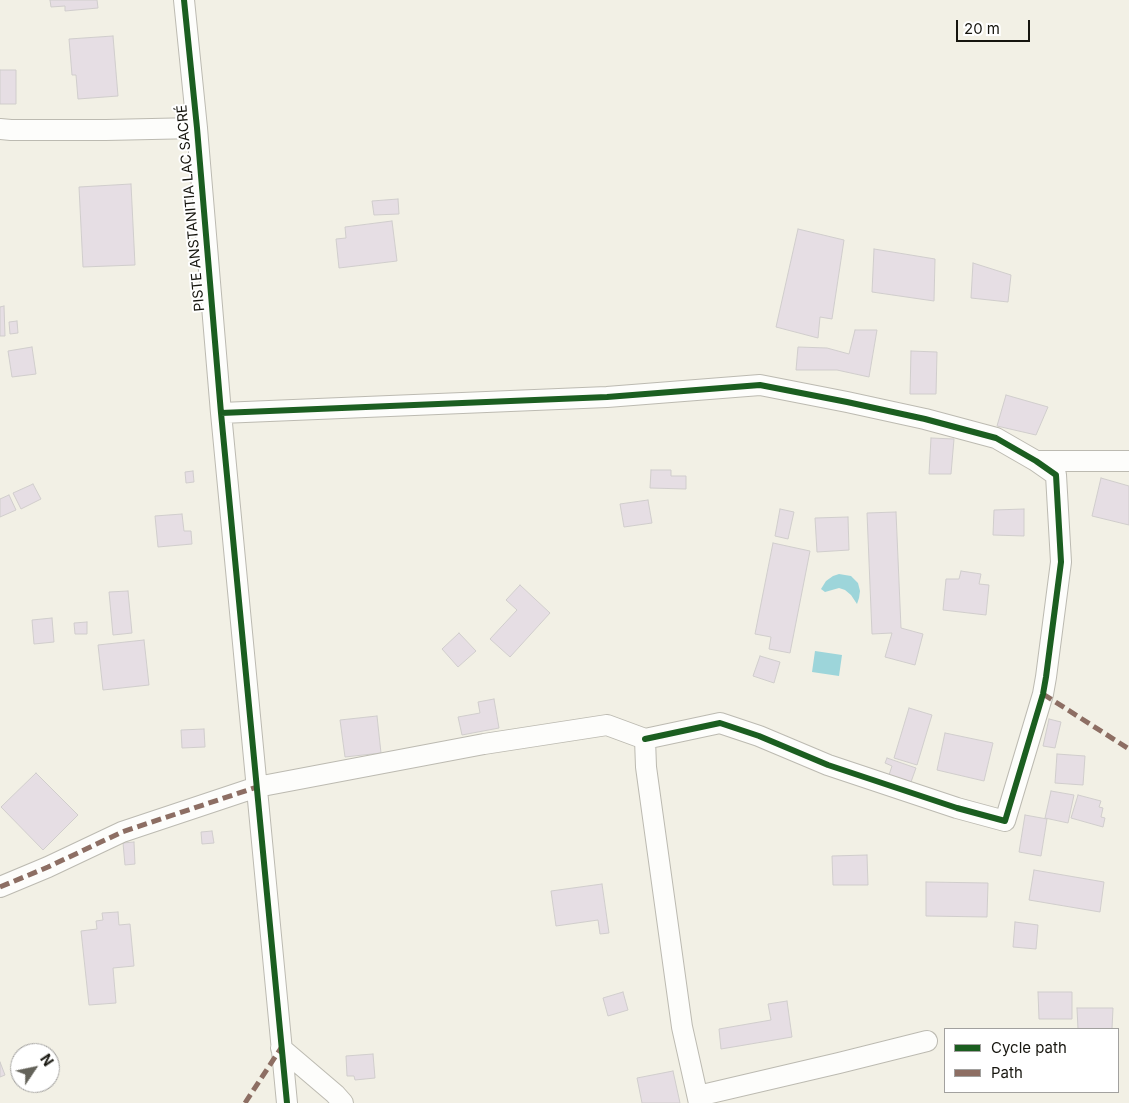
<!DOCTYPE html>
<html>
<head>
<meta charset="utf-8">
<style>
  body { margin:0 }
  #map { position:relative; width:1129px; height:1103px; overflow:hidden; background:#f2f0e5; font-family:Inter,sans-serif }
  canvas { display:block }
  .legend { position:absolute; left:944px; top:1028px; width:175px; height:65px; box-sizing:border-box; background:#fff; border:1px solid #a2a19f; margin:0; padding:6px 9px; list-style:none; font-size:15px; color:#16150e }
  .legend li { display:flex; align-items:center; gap:10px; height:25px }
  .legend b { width:25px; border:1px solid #a2a19f }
  .north { position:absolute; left:10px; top:1043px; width:50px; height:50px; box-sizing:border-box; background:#fff; border:1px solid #a2a19f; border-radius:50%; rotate:56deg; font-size:14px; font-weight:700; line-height:20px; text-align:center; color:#16150e }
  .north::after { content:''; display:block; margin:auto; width:18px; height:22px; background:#636259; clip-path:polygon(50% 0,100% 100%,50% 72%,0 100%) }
  .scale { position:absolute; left:956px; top:20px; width:74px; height:22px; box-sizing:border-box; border:2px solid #16150e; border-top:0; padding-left:6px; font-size:15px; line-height:18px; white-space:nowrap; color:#16150e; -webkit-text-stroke:4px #fff; paint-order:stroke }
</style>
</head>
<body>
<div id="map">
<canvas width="1129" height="1103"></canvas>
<ul class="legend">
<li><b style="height:6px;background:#1b5e20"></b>Cycle path</li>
<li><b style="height:6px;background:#8d6e63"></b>Path</li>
</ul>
<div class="north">N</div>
<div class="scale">20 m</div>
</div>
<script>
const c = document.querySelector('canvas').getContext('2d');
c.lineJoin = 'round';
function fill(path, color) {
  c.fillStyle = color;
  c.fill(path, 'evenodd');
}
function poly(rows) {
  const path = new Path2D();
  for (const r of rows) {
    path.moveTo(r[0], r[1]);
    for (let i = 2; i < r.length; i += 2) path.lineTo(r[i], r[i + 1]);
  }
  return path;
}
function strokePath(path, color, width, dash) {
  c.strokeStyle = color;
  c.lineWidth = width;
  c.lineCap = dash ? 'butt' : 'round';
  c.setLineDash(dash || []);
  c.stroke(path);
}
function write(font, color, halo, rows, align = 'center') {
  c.font = font + ' Inter,sans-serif';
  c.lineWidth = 4;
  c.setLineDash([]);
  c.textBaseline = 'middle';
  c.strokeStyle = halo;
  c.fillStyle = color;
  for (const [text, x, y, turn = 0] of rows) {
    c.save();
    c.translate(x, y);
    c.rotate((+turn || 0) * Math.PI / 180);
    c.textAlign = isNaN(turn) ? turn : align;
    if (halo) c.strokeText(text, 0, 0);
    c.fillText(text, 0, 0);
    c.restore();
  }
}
const water = poly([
  [839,574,851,576,858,583,860,591,859,598,857,604,851,595,845,590,839,588,825,592,821,589,826,581,833,576],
  [815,651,842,655,839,676,812,672]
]);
const building = poly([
  [50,0,97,0,98,8,65,11,65,6,51,7,50,0],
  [113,36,118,96,78,99,76,75,72,75,69,39,113,36],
  [0,70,16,70,16,104,0,104,0,70],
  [131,184,135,265,83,267,79,187,131,184],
  [398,199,399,214,374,215,372,201,398,199],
  [392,221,397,261,339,268,336,239,346,238,345,227,392,221],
  [798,229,844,240,832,319,820,317,818,338,776,327,798,229],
  [874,249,935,259,934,301,872,292,874,249],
  [973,263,1011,275,1008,302,971,298,973,263],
  [4,306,5,336,0,336,0,307,4,306],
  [17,321,18,333,10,334,9,322,17,321],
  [855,330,877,330,869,377,837,370,796,370,798,347,827,348,849,354,855,330],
  [32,347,36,374,12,377,8,351,32,347],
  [911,351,937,352,936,394,910,394,911,351],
  [1006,395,1048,407,1036,435,997,426,1006,395],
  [931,438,954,439,951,474,929,474,931,438],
  [651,470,671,470,671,476,686,476,686,489,650,488,651,470],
  [193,471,194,482,186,483,185,472,193,471],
  [1101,478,1129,486,1129,525,1092,516,1101,478],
  [33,484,41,499,21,509,13,493,33,484],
  [9,495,16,510,0,517,0,499,9,495],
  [648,500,652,523,624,527,620,504,648,500],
  [780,509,794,512,788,539,775,536,780,509],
  [1024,509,1024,536,993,535,994,510,1024,509],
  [896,512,901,628,923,634,915,665,885,657,892,633,872,634,867,513,896,512],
  [182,514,184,531,191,531,192,544,158,547,155,516,182,514],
  [848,517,849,550,817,552,815,518,848,517],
  [773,543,810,551,790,653,769,649,771,637,755,634,773,543],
  [961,571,981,574,979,584,989,585,986,615,943,610,946,579,959,579,961,571],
  [520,585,550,613,510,657,490,639,517,610,506,600,520,585],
  [128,591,132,633,113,635,109,592,128,591],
  [52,618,54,642,34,644,32,620,52,618],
  [87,622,87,634,75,634,74,623,87,622],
  [459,633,476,651,458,667,442,649,459,633],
  [144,640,149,685,103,690,98,645,144,640],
  [760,656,780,662,774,683,753,676,760,656],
  [494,699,499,728,462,735,458,717,480,713,478,702,494,699],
  [909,708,932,715,917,765,894,758,909,708],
  [377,716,381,753,345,757,340,720,377,716],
  [1049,719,1061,722,1055,748,1043,746,1049,719],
  [204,729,205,747,182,748,181,730,204,729],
  [945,733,993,743,984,781,937,770,945,733],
  [1057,754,1085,756,1083,785,1055,783,1057,754],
  [887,758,916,768,911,782,889,775,892,766,885,763,887,758],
  [36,773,78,815,43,850,1,807,36,773],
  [1051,791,1074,795,1068,823,1045,818,1051,791],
  [1078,795,1101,801,1099,807,1103,808,1101,817,1105,818,1103,827,1071,818,1078,795],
  [1025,815,1047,819,1041,856,1019,852,1025,815],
  [212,831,214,843,202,844,201,832,212,831],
  [134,842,135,864,125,865,123,843,134,842],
  [867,855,868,885,833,885,832,856,867,855],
  [1034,870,1104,882,1100,912,1029,900,1034,870],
  [926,882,988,883,987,917,926,916,926,882],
  [602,884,609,933,600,934,598,920,556,926,551,891,602,884],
  [118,912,119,925,130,924,134,966,113,968,116,1003,89,1005,81,931,97,929,96,921,103,920,102,913,118,912],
  [1015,922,1038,925,1036,949,1013,947,1015,922],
  [623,992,628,1010,608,1016,603,998,623,992],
  [1038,992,1072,992,1072,1019,1039,1019,1038,992],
  [787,1001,792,1037,721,1049,719,1029,771,1020,768,1004,787,1001],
  [1077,1008,1113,1008,1112,1029,1078,1029,1077,1008],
  [373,1054,375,1078,355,1080,354,1076,347,1076,346,1056,373,1054],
  [0,1062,5,1075,0,1077,0,1062],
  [673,1071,680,1103,642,1103,637,1078,673,1071]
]);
const minor = poly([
  [184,0,197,128,221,413,287,1103],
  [0,129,11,130,106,130,197,128],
  [221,413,607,397,760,385,847,402,925,419,996,438,1036,461,1056,475,1061,562,1046,677,1043,694,1005,821,957,808,828,765,759,736,720,723,645,739],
  [1036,461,1129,461],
  [0,887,48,867,122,832,257,787,484,744,607,725,645,739,646,767,682,1027,699,1103],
  [281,1048,335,1094,343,1103],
  [698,1096,839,1063,927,1041]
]);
const quiet = poly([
  [1043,694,1129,749],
  [0,887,48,867,122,832,257,787],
  [245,1103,281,1048]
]);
const cycleway = poly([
  [184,0,197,128,221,413,287,1103],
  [221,413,607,397,760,385,847,402,925,419,996,438,1036,461,1056,475,1061,562,1046,677,1043,694,1005,821,957,808,828,765,759,736,720,723,645,739]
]);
const streetNames = [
  ["PISTE ANSTANITIA LAC SACRÉ",191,208,-95]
];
fill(water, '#9dd5da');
fill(building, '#e6dee4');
strokePath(building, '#d0cdcc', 1);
strokePath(minor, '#bcbab1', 22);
strokePath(minor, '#fdfdfb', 20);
strokePath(quiet, '#8d6e63', 5, [10, 5]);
strokePath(cycleway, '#1b5e20', 6);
write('14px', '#16150e', '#fff', streetNames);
</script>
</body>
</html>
